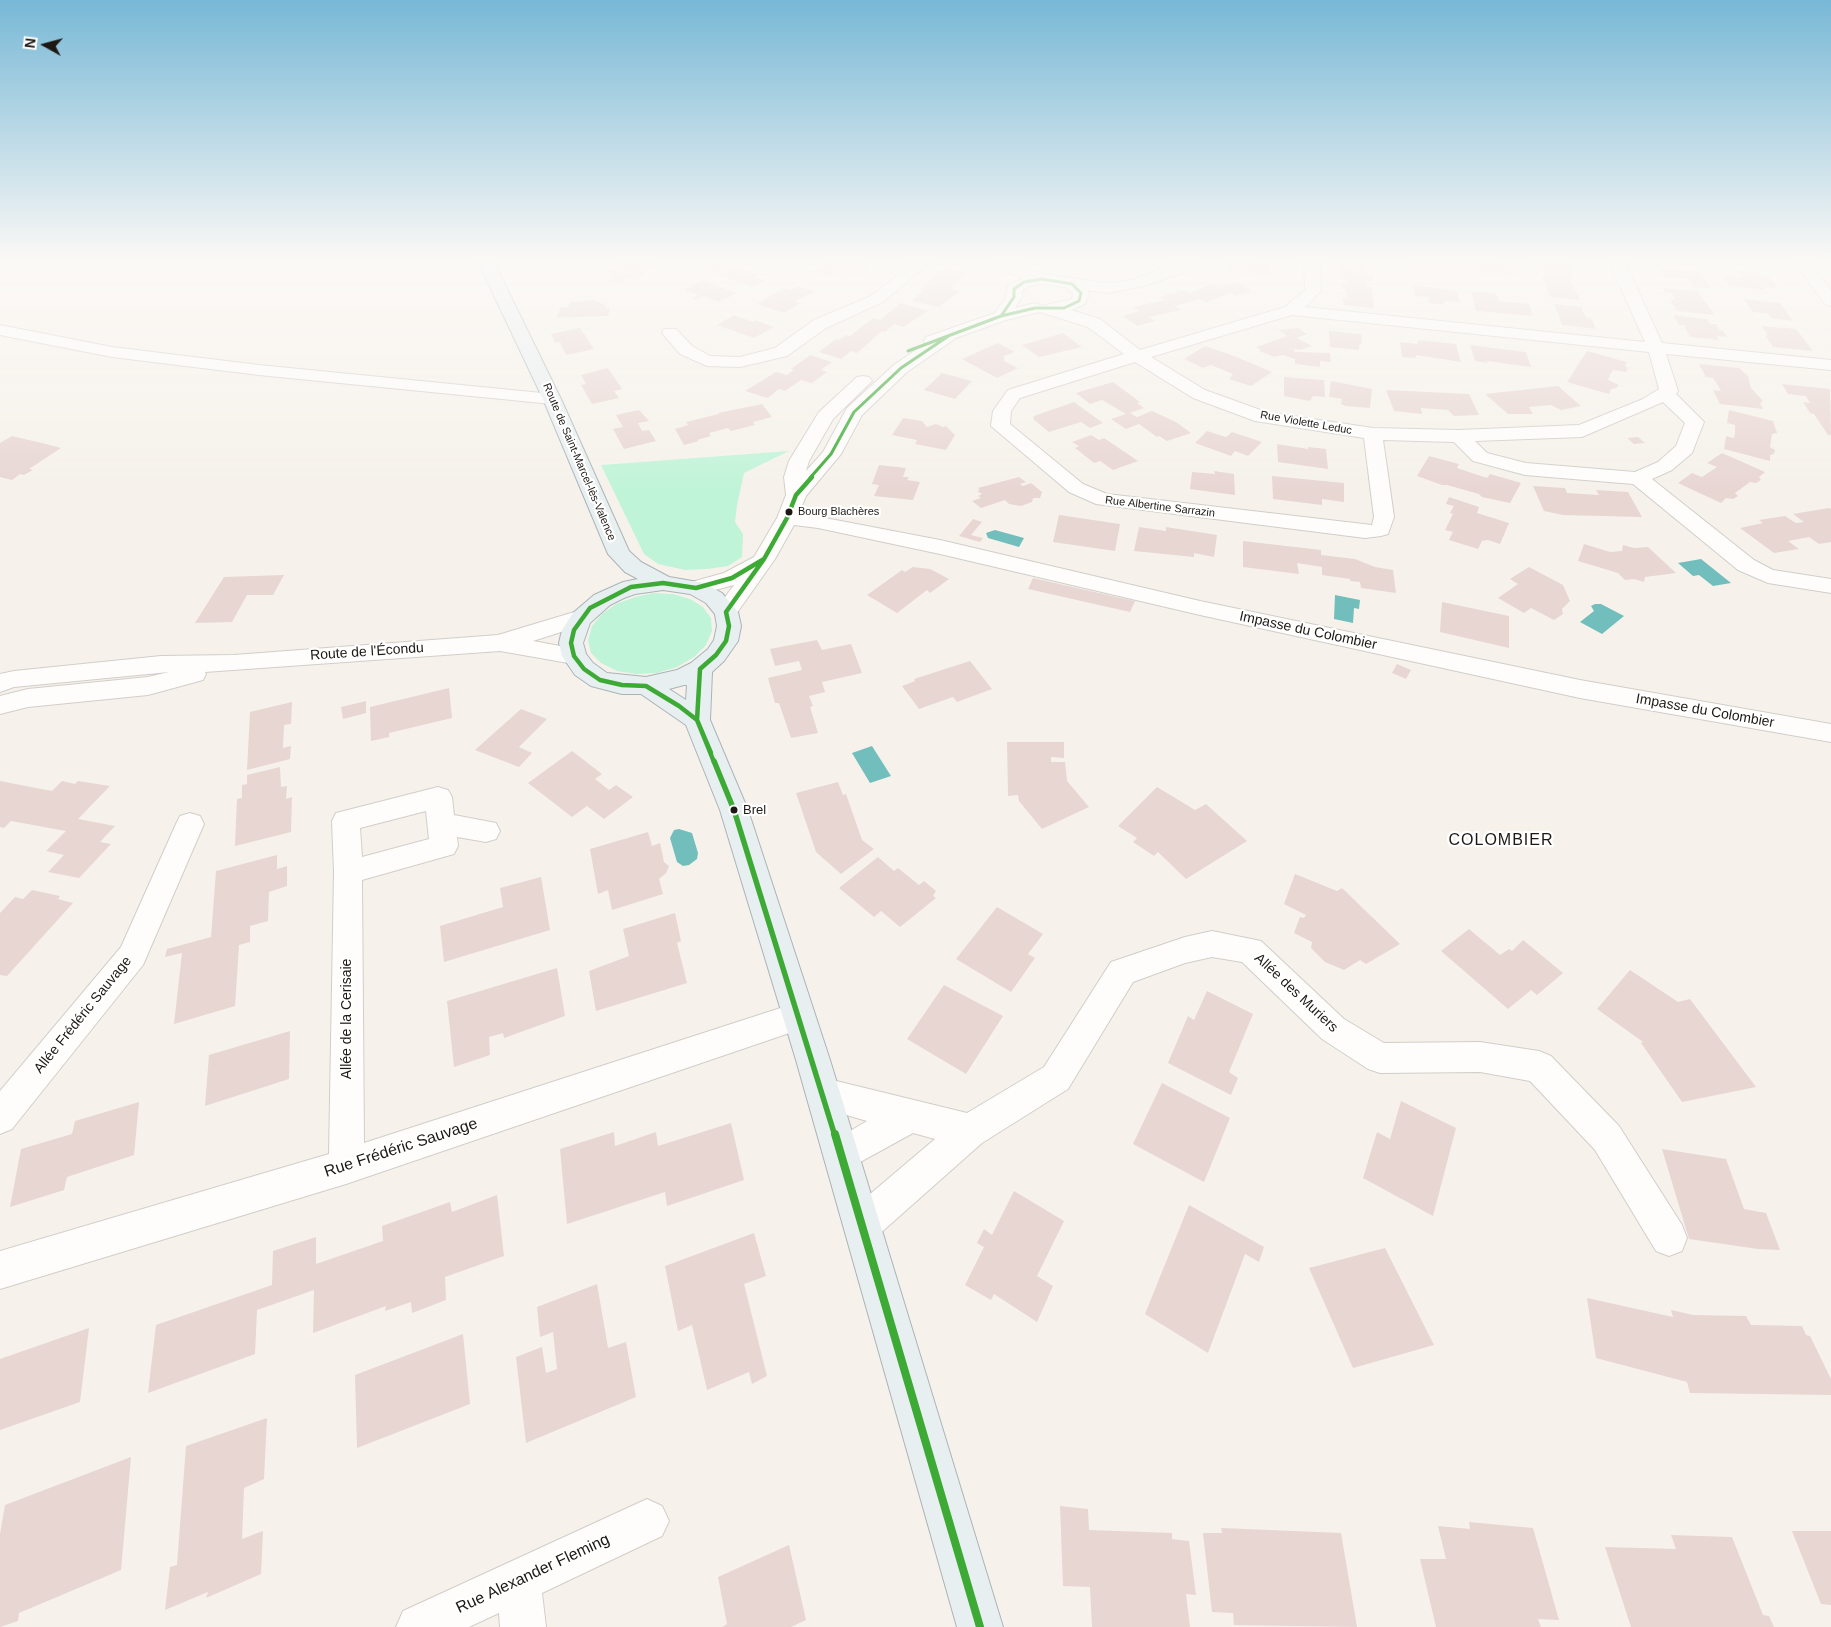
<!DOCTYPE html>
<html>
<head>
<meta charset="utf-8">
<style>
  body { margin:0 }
  #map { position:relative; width:1831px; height:1627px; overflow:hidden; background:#f6f2eb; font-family:Helvetica,sans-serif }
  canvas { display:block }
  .north { position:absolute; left:20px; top:20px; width:50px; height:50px; -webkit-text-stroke:4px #fff; paint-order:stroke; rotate:277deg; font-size:14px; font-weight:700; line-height:20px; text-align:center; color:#1c1915 }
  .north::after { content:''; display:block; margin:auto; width:18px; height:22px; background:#1c1915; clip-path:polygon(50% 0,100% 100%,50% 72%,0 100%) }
</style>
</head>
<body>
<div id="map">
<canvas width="1831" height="1627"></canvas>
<div class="north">N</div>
</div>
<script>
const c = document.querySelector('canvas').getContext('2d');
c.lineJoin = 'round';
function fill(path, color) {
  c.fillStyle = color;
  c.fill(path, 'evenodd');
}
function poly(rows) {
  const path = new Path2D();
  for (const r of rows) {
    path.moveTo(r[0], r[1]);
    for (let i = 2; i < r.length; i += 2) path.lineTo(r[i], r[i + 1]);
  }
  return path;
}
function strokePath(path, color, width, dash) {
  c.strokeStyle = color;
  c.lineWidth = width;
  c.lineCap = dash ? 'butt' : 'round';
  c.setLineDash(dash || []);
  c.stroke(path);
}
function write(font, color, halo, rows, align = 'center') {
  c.font = font + ' Helvetica,sans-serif';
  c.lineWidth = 4.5;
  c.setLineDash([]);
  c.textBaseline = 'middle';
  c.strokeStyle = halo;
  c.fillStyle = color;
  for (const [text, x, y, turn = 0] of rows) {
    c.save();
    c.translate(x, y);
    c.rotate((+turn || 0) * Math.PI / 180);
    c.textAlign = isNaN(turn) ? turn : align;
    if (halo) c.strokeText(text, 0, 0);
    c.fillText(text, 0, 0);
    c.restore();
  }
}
const green = poly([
  [789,451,744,473,737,505,735,522,743,534,742,557,728,566,707,569,685,570,658,564,644,554,601,465],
  [654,593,673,594,690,599,703,607,711,618,712,631,706,645,694,657,677,667,657,673,636,674,617,671,601,663,591,653,588,640,592,626,602,614,616,604,635,597]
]);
const water = poly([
  [995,530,1024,538,1019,547,988,538,986,533],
  [1701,559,1731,583,1713,586,1699,575,1693,576,1678,563],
  [1335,595,1360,600,1359,609,1354,608,1353,623,1334,619],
  [1595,604,1601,604,1624,616,1602,634,1580,622,1594,611,1591,606],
  [872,746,891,776,870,783,852,753],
  [679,829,692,833,698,853,697,859,689,865,683,866,677,862,670,838,674,830]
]);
const building = poly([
  [622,262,657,262,636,280,627,278,621,283,606,281,612,276,605,275],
  [827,262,856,262,870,266,857,274,841,269,829,277,811,271],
  [1228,262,1270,264,1270,276,1228,270],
  [1414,262,1454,262,1457,272,1415,270],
  [1463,262,1510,264,1514,275,1465,271],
  [1527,262,1566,262,1575,274,1571,274,1573,280,1570,279,1580,300,1550,297,1542,277,1546,277,1542,268,1528,266],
  [713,264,744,269,759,275,755,277,765,280,753,287,704,270],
  [1338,264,1365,266,1366,272,1373,276,1374,280,1366,282,1367,286,1371,287,1374,308,1344,305,1342,297,1347,298,1346,289,1342,289,1342,284,1347,284,1347,280,1340,279,1340,274,1343,274,1339,270],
  [944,268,967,273,950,289,960,291,939,307,912,301,924,290,921,289],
  [1658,268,1701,272,1711,288,1693,287,1688,279,1664,277],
  [1738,271,1760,273,1763,277,1770,278,1778,288,1764,287,1765,290,1729,286,1722,276,1743,277],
  [702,280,737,293,719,302,703,296,696,300,692,298,698,295,684,290],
  [1237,282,1252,291,1236,296,1230,293,1206,303,1200,299,1178,305,1175,306,1181,310,1149,317,1155,321,1138,326,1122,316,1139,311,1133,307,1165,300,1159,297,1183,290,1189,293,1214,283,1221,286],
  [1413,285,1457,291,1460,302,1444,301,1445,305,1430,303,1428,297,1415,296],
  [798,286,815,292,795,301,801,303,784,313,757,304,784,288,791,290],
  [1662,288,1697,291,1715,315,1677,311,1670,300,1675,300,1672,293,1665,292],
  [1471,291,1496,293,1499,301,1529,304,1533,316,1476,311],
  [1744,299,1780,303,1793,321,1771,318,1768,314,1753,312],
  [595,300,607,306,606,309,610,309,608,316,556,318,561,307,568,307,570,302],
  [900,303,928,311,903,327,894,324,885,332,882,331,857,353,851,351,841,359,819,352,836,339,839,340,846,335,850,336,873,318,880,320],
  [1554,304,1581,307,1586,317,1591,318,1596,329,1562,325],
  [734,315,753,322,755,320,774,327,754,338,717,325],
  [1673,315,1707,319,1710,324,1716,324,1719,330,1723,330,1727,337,1716,336,1719,340,1690,337,1684,325,1679,325],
  [1762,326,1796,329,1813,351,1773,347,1765,335,1768,335],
  [580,328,594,349,566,355,560,342,555,343,551,334],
  [1298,328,1307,334,1297,338,1312,346,1300,350,1293,349,1295,352,1330,353,1331,362,1320,361,1320,367,1295,364,1295,359,1283,355,1274,357,1259,351,1261,350,1256,347,1287,336,1279,330],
  [1329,331,1361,334,1362,343,1359,345,1359,350,1330,347],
  [1063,333,1082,347,1039,357,1022,345],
  [1418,340,1456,344,1461,362,1416,355,1416,358,1402,357,1400,342,1418,344],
  [998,343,1015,352,1004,356,1004,361,1018,368,997,378,962,359],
  [1470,345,1526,352,1531,367,1487,361,1488,363,1475,361],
  [1205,346,1229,354,1272,372,1251,386,1229,379,1233,374,1211,365,1203,368,1184,359],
  [1587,351,1627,362,1625,366,1628,368,1626,372,1613,370,1610,375,1608,380,1619,385,1616,388,1611,389,1609,394,1567,382],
  [810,355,832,362,821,370,827,372,812,383,801,380,785,391,779,389,768,398,745,391,776,372,787,375,794,370,791,369],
  [1699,364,1739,368,1748,376,1751,388,1763,401,1760,403,1763,409,1720,404,1713,390,1721,391,1717,384,1713,378,1706,377],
  [608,368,622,389,614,391,619,398,592,404,581,385,586,384,581,375],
  [942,373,972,381,955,399,924,390],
  [1284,377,1324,380,1325,397,1313,396,1310,401,1284,396],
  [1331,381,1372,389,1370,408,1345,406,1341,404,1342,399,1329,397],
  [1113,382,1140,402,1137,403,1144,408,1130,413,1137,417,1152,411,1176,422,1191,433,1167,441,1159,436,1157,437,1139,424,1126,429,1111,419,1126,414,1102,400,1090,404,1076,393],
  [1782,384,1830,389,1831,435,1828,435,1814,414,1810,413,1803,402,1810,403,1806,396,1788,394],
  [1558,386,1581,406,1561,410,1551,405,1529,407,1533,414,1508,414,1485,394],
  [1386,390,1469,394,1479,415,1454,416,1448,410,1421,408,1422,414,1394,411],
  [1074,402,1103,423,1090,428,1081,422,1049,432,1033,419,1034,416],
  [762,404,772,417,753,422,755,425,731,431,728,428,709,433,711,436,697,440,699,441,684,445,675,429,688,425,686,422,719,414,718,413],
  [639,410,649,421,638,423,642,431,649,430,656,441,624,449,613,429,623,427,616,415],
  [1729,410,1773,421,1777,433,1772,434,1770,447,1775,450,1774,454,1770,455,1770,461,1724,449,1726,436,1734,438,1735,432,1735,425,1727,423],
  [903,418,922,421,927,427,936,424,943,427,946,426,955,435,946,450,915,444,917,440,892,435],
  [1207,431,1226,437,1232,432,1262,442,1248,456,1235,451,1231,456,1195,443],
  [1091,435,1099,440,1104,438,1138,461,1113,470,1100,461,1094,463,1075,448,1079,446,1072,442],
  [12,436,46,444,61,448,29,469,33,470,24,475,20,474,12,480,0,477,0,443],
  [1638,437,1645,443,1634,444,1627,438],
  [1277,444,1308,449,1308,447,1326,449,1328,469,1278,462],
  [1722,453,1765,472,1759,477,1761,480,1756,483,1750,482,1735,493,1738,496,1733,499,1726,498,1721,503,1678,483,1692,473,1702,477,1717,467,1707,463],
  [1429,456,1459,464,1457,468,1487,478,1490,474,1521,483,1510,503,1482,497,1479,494,1447,485,1442,485,1417,476],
  [879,465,906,468,903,477,909,477,907,480,920,482,913,500,874,496,879,485,872,484],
  [1214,471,1234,474,1235,495,1190,489,1192,472,1215,474],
  [1272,476,1344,483,1344,502,1322,499,1322,505,1273,499],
  [1019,477,1026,482,1020,484,1023,486,1031,483,1042,492,1040,498,1033,498,1032,502,1021,506,1009,504,1005,500,981,508,972,501,981,498,978,496,982,494,977,491,980,490,978,488],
  [1533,486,1565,488,1567,493,1599,495,1596,490,1628,492,1642,517,1563,515,1544,511],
  [1449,497,1479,507,1477,513,1509,523,1500,544,1488,540,1482,541,1478,549,1449,540,1453,532,1445,530,1453,514,1450,513,1454,506,1446,504],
  [1829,508,1831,509,1831,542,1819,544,1809,537,1788,541,1799,549,1774,553,1740,528,1763,523,1759,520,1785,516,1796,523,1804,522,1793,514],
  [1059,515,1120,524,1115,551,1053,542],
  [973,519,982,522,971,535,983,538,980,542,959,536],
  [1139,527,1166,531,1166,527,1217,535,1214,557,1194,553,1194,557,1134,551],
  [1243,541,1321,550,1321,555,1355,559,1375,567,1393,570,1396,593,1361,588,1360,582,1350,581,1350,579,1322,575,1322,567,1297,563,1299,574,1243,567],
  [1584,544,1610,552,1622,551,1623,545,1634,548,1648,547,1676,573,1645,577,1644,582,1634,579,1625,580,1618,573,1578,561],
  [913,567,930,569,949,579,930,593,927,590,897,613,867,595,902,570,905,572],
  [1529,567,1563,585,1570,601,1562,609,1563,614,1554,620,1531,608,1524,613,1498,598,1518,584,1510,579],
  [284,575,273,595,247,595,232,622,195,623,224,577],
  [1033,578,1112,596,1135,601,1130,612,1028,589],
  [1442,602,1509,616,1509,648,1440,632],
  [817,640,822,650,851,644,862,673,822,682,825,692,809,696,813,706,810,707,818,733,791,738,779,703,775,703,768,678,802,670,799,661,775,666,770,649],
  [970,661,992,689,957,702,953,697,919,709,902,686,915,681,914,679],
  [1397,664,1411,670,1406,679,1392,673],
  [449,688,452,718,389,733,389,737,371,741,370,707],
  [366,701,366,713,343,719,341,707],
  [292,702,291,724,284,725,283,748,291,746,290,759,247,770,250,712],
  [521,709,547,719,519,747,532,753,519,767,475,750],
  [1007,742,1064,742,1064,758,1051,757,1051,762,1065,762,1067,781,1089,807,1042,829,1019,801,1018,795,1008,796],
  [572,751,602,774,595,779,609,790,616,785,633,797,604,819,587,806,572,817,528,783],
  [280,767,281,787,287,786,286,799,292,797,291,832,235,846,237,799,242,798,242,785,247,784,247,775],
  [0,781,52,791,62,781,75,784,78,781,110,786,78,819,115,826,100,842,111,844,79,878,48,872,64,855,46,851,66,831,11,821,4,828,0,827],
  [838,782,843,795,846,794,862,840,874,849,841,874,816,852,796,793],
  [1157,787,1195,810,1206,804,1247,841,1186,879,1158,852,1154,856,1133,842,1137,838,1118,826],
  [648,832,652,846,660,843,664,862,669,866,666,873,659,879,663,894,612,910,608,890,598,894,590,849],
  [277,855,277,869,287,866,287,886,269,892,268,921,250,926,250,942,239,945,235,1006,174,1024,182,953,165,957,167,949,211,937,216,871],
  [878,857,894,871,898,868,919,885,924,881,936,891,933,896,936,898,900,927,881,911,874,917,839,888],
  [1295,874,1337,891,1342,888,1400,944,1366,964,1360,960,1344,970,1325,962,1311,948,1312,942,1294,933,1300,917,1304,918,1306,915,1284,904],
  [541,877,550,930,444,962,440,926,503,907,500,888],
  [32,890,60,896,58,899,73,903,7,976,0,975,0,913,15,897,23,899],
  [997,907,1043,934,1028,954,1035,958,1011,992,956,959],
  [675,913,681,941,677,943,687,983,596,1011,589,971,629,956,623,929],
  [1469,929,1500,955,1509,949,1512,951,1523,940,1563,973,1537,995,1531,990,1508,1009,1441,951],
  [557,968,565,1016,504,1038,503,1033,489,1037,490,1055,454,1067,447,1001],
  [1630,970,1678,1002,1690,999,1756,1087,1682,1102,1641,1043,1643,1042,1597,1009],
  [944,985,1003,1016,966,1074,907,1039],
  [1207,991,1253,1014,1229,1072,1238,1078,1231,1095,1168,1063,1188,1016,1194,1020],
  [290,1031,289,1079,205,1106,209,1055],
  [1162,1083,1230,1118,1204,1182,1133,1144],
  [1401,1101,1456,1128,1433,1216,1363,1178,1377,1132,1390,1139],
  [139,1102,134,1155,67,1177,64,1190,10,1207,21,1149,72,1134,75,1121],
  [731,1123,744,1180,667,1206,665,1192,567,1224,560,1149,614,1132,615,1146,656,1132,658,1146],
  [1662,1149,1726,1159,1744,1209,1766,1213,1780,1250,1758,1249,1689,1239],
  [1014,1191,1064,1221,1037,1276,1053,1286,1037,1322,994,1294,991,1300,965,1285,984,1247,977,1243,984,1229,992,1235],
  [497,1195,504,1256,445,1277,446,1300,412,1313,411,1302,385,1311,386,1306,313,1333,314,1290,257,1310,255,1354,148,1393,156,1325,272,1285,273,1251,316,1237,316,1264,383,1241,382,1226,450,1202,452,1212],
  [1189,1205,1264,1247,1259,1262,1245,1254,1208,1353,1145,1314],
  [754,1233,766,1276,744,1284,767,1376,752,1384,749,1372,707,1390,692,1325,678,1331,665,1266],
  [1385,1248,1434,1345,1353,1368,1309,1268],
  [597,1284,608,1348,626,1342,636,1397,526,1443,516,1357,542,1347,546,1373,557,1369,553,1332,540,1337,537,1307],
  [1587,1298,1673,1317,1671,1310,1693,1315,1746,1316,1751,1325,1802,1326,1806,1335,1810,1336,1831,1379,1831,1395,1690,1393,1687,1382,1596,1358],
  [89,1328,80,1402,0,1430,0,1359],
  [463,1334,470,1404,357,1448,355,1375],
  [267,1418,264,1479,244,1488,242,1539,263,1531,261,1574,206,1598,208,1592,165,1610,170,1567,177,1565,186,1446],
  [131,1457,121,1570,19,1613,18,1621,0,1627,0,1534,5,1505],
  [1060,1506,1088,1509,1089,1530,1172,1533,1172,1539,1189,1541,1196,1595,1186,1594,1190,1627,1092,1627,1090,1587,1063,1586],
  [1469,1522,1533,1528,1559,1620,1538,1619,1541,1627,1436,1627,1420,1559,1446,1559,1438,1526,1470,1529],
  [1221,1528,1341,1533,1357,1627,1234,1625,1233,1613,1212,1612,1203,1533,1222,1533],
  [1792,1531,1831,1531,1831,1605,1821,1604],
  [1671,1535,1732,1537,1763,1615,1769,1616,1774,1627,1631,1627,1605,1547,1676,1549],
  [789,1545,806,1620,791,1627,722,1627,727,1624,718,1577]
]);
const minor = poly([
  [914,262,931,262,883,302,826,328,787,356,740,367,707,366,680,354,662,333,664,329,676,329,692,346,710,356,740,357,775,348,814,320,871,296,914,262],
  [993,262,1011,262,1044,274,1107,283,1132,280,1180,262,1197,262,1188,271,1140,287,1107,293,1087,290,1089,293,1085,304,1071,310,1100,319,1140,350,1285,307,1305,290,1304,262,1320,262,1321,291,1305,307,1645,342,1609,262,1625,262,1662,343,1831,360,1831,370,1666,354,1678,391,1676,394,1704,422,1692,453,1672,470,1652,479,1754,560,1773,570,1831,579,1831,593,1768,583,1738,570,1633,484,1525,475,1473,461,1454,442,1383,440,1394,517,1388,534,1381,536,1365,538,1096,504,1069,492,991,426,993,411,1008,390,1124,354,1088,327,1040,312,1006,320,956,338,907,372,862,415,841,454,806,496,799,513,940,540,1200,601,1580,680,1831,724,1831,742,1580,698,1200,615,940,554,818,528,794,525,775,559,734,617,726,619,718,617,714,612,734,585,696,595,688,593,685,588,688,583,724,573,754,557,777,518,786,495,784,477,789,461,819,412,857,377,863,376,869,377,872,381,833,419,809,461,806,471,823,452,847,408,895,364,925,344,924,341,926,337,995,313,1006,297,1008,286,1023,278,1005,271,993,262],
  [1042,284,1066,287,1073,294,1072,299,1042,306,1035,303,1015,308,1022,297,1022,291,1029,286,1042,284],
  [1292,315,1649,352,1659,389,1643,399,1579,425,1459,430,1373,428,1266,412,1205,390,1151,357,1292,315],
  [1135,362,1193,398,1255,421,1364,438,1374,517,1372,525,1107,494,1083,484,1010,424,1011,411,1020,398,1135,362],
  [1663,402,1685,423,1676,446,1658,462,1635,472,1526,463,1487,453,1475,441,1582,437,1663,402],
  [1794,262,1810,262,1831,290,1831,306,1825,304,1794,262],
  [0,325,112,347,259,365,552,394,558,395,561,399,558,403,552,404,259,375,112,357,0,335,0,325],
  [581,610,589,613,593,618,589,623,533,641,582,650,586,656,582,662,574,664,500,651,205,672,206,674,203,680,148,695,28,707,0,714,0,696,28,689,148,677,169,672,14,687,0,692,0,674,14,671,161,656,234,655,498,635,581,610],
  [438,787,448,790,452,797,454,815,496,823,500,831,496,839,486,842,457,837,458,846,454,854,362,880,364,1143,799,1002,810,1006,815,1016,810,1026,346,1184,0,1289,0,1251,329,1154,334,872,332,821,336,813,438,787],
  [426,811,429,839,362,857,360,828,426,811],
  [190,813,200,816,204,824,143,965,12,1129,0,1134,0,1091,121,947,176,824,180,816,190,813],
  [1212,931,1261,941,1344,1019,1384,1043,1480,1042,1539,1051,1551,1056,1619,1126,1682,1225,1687,1238,1682,1251,1669,1256,1656,1251,1595,1150,1530,1081,1480,1072,1380,1073,1368,1069,1322,1039,1242,962,1212,957,1185,963,1133,982,1068,1089,982,1143,876,1237,863,1242,850,1237,845,1224,850,1211,935,1139,913,1133,842,1172,830,1167,824,1155,830,1143,867,1121,812,1105,807,1094,812,1083,824,1078,967,1113,1044,1067,1111,962,1185,937,1212,931],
  [647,1499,662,1506,669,1521,662,1536,542,1593,546,1627,500,1627,499,1613,469,1627,396,1627,403,1611,647,1499]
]);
const major = poly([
  [478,262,494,262,561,399,629,551,641,562,669,577,704,583,722,593,738,612,741,626,738,641,724,661,712,672,710,720,748,810,830,1060,1003,1627,957,1627,796,1060,720,810,686,725,641,694,622,694,591,686,575,675,562,656,559,643,562,630,573,613,594,595,623,582,638,579,625,572,608,554,543,399,478,262],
  [663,590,690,594,706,603,715,614,717,626,714,640,708,649,691,663,677,670,646,677,607,673,593,663,586,654,583,643,590,623,610,605,624,598,635,594,663,590],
  [684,685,687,685,686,700,669,689,684,685]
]);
const bus1Far3 = poly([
  [1042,279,1072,284,1081,293,1079,301,1064,308,1035,308,1001,316,1014,297,1014,289,1024,282,1042,279],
  [908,351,1001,316],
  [810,478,831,454,854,412,901,368,950,335]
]);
const bus1Far2 = poly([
  [711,753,697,720,679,706,646,686,622,685,600,680,584,669,574,656,571,643,574,630,590,608,631,587,663,583,696,588,732,578,764,559],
  [714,762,697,720,700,669,716,655,726,641,729,626,726,612,764,559,787,518,796,495,812,477]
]);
const bus1Far1 = poly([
  [714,761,734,810,835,1136]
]);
const bus1 = poly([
  [835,1134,980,1627]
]);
const markers = [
  [789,512,4.5,"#1c1915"],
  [734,810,4.5,"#1c1915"]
];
const farStreetnames = [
  ["Rue Violette Leduc",1306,423,10],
  ["Route de Saint-Marcel-lès-Valence",579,462,67],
  ["Rue Albertine Sarrazin",1160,507,7]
];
const farBusnames = [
  ["Bourg Blachères",798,512]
];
const busNames = [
  ["Brel",743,810]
];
const streetNames = [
  ["Impasse du Colombier",1308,631,12],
  ["Route de l'Écondu",367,652,-4],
  ["Impasse du Colombier",1705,711,10],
  ["Allée des Muriers",1296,993,43],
  ["Allée Frédéric Sauvage",83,1015,-51],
  ["Allée de la Cerisaie",347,1019,-90]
];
const quarterNames = [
  ["COLOMBIER",1501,841]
];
const nearStreetnames = [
  ["Rue Frédéric Sauvage",401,1148,-18],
  ["Rue Alexander Fleming",533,1574,-25]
];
fill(green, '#c0f4d8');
fill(water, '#71bebc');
fill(building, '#e8d6d3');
strokePath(minor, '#d1cec9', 2);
strokePath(major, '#aab3b6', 2);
fill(minor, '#fefdfc');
fill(major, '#e8eff1');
strokePath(bus1Far3, '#3daa36', 3);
strokePath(bus1Far2, '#3daa36', 4.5);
strokePath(bus1Far1, '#3daa36', 5.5);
strokePath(bus1, '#3daa36', 8);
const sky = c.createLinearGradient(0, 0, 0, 490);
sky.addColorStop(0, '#78b8d6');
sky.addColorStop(0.53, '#fbf9f6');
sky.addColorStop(1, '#fbf9f600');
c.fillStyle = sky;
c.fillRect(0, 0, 1831, 490);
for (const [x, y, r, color] of markers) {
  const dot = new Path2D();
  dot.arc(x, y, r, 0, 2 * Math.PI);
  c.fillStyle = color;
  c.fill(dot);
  strokePath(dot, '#fff', 2);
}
write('11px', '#1c1915', '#fff', farStreetnames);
write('11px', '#1c1915', '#fff', farBusnames, 'left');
write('13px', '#1c1915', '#fff', busNames, 'left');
write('14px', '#1c1915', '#fff', streetNames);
c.letterSpacing = '1px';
write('16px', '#1c1915', '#fff', quarterNames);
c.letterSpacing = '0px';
write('16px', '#1c1915', '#fff', nearStreetnames);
</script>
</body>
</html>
